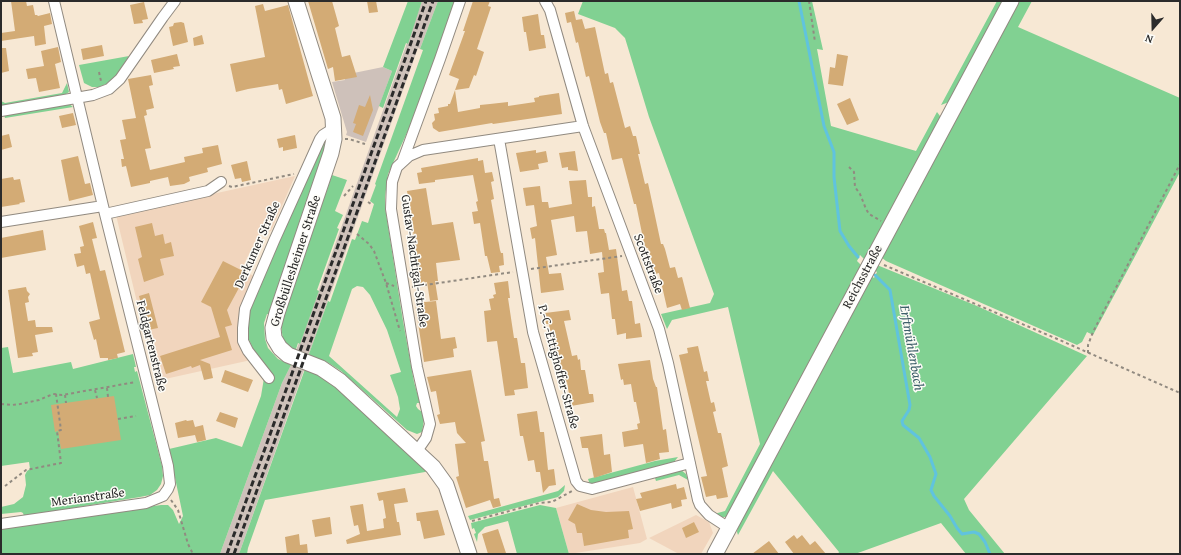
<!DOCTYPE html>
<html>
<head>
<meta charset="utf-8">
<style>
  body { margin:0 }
  #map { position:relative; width:1181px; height:555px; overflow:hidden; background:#f7e8d4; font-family:"Gentium Book Plus",serif }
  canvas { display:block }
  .frame { position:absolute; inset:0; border:2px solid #2b2b2b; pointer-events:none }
  .north { position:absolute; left:1133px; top:8px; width:40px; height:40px; -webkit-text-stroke:3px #fdfcf7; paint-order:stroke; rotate:200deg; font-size:11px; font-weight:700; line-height:16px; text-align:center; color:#2b2b2b }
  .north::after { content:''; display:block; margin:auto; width:14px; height:18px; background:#2b2b2b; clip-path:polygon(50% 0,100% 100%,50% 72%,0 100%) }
</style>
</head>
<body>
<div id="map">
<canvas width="1181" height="555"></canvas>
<div class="frame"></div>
<div class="north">N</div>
</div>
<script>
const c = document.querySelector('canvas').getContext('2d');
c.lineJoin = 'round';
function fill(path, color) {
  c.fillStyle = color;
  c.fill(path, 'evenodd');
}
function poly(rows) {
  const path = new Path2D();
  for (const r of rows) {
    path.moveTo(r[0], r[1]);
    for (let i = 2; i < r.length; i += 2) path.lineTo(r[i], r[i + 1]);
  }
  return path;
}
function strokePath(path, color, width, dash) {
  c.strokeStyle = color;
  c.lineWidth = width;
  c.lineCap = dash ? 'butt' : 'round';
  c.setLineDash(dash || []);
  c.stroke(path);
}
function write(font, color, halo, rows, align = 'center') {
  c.font = font + ' "Gentium Book Plus",serif';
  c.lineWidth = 3;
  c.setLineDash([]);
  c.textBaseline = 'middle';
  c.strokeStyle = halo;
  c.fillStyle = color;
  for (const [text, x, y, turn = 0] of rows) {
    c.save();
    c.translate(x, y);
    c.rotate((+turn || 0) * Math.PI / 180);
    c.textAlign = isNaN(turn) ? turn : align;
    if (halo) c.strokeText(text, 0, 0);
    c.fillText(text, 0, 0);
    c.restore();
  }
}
const built = poly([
  [295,176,271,231,259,234,241,270,254,276,242,304,251,360,156,381,116,215],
  [633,487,647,539,640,543,569,554,556,508],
  [696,515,709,522,713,533,701,554,679,554,649,538]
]);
const industrial = poly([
  [422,1,438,1,420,49,418,48,309,354,296,350,299,343,300,343],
  [383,67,392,71,366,142,346,135,347,132,332,82,345,80,344,75],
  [291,365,304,370,239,554,220,554,282,383]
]);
const green = poly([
  [408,1,422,1,408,44,406,43,383,108,379,106,392,71,383,67],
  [438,1,455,1,417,111,388,174,385,197,385,207,403,321,414,382,420,403,417,403,416,406,418,409,422,412,424,420,422,432,417,434,407,430,341,371,327,362,309,356,309,354,328,301,330,302,352,239,355,240,362,221,368,223,374,204,370,201,376,185,375,184,423,50,420,49],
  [357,286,363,287,370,295,387,330,401,372,390,375,398,397,400,409,397,417,329,356,352,289],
  [583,1,812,1,823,50,817,49,831,126,916,151,937,112,940,116,940,119,864,259,860,255,857,261,861,265,728,516,726,517,719,517,714,514,725,511,760,444,728,307,672,320,667,329,661,314,710,303,714,294,649,117,625,38,615,28,578,14],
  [997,1,1003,1,949,102,941,105],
  [1018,1,1032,1,1018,27,1180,98,1180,172,1093,335,1087,332,1082,342,1077,345,886,261,881,257],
  [129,56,115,77,106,84,99,87,92,87,84,83,79,65],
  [67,83,69,92,63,96,3,106,1,105,1,101,5,103,62,93],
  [68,103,73,107,5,118,4,115],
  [324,138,328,139,296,234,270,314,267,314,264,323,265,339,268,348,278,359,291,365,282,383,220,554,1,554,1,529,2,528,161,505,168,505,173,510,179,524,183,516,169,449,216,438,242,447,261,396,264,378,257,357,249,340,246,331,248,312],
  [332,175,347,180,335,211,343,215,337,228,339,229,317,290,319,291,300,344,298,343,295,352,287,345,283,340,281,325],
  [877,265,977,306,1087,356,964,499,969,510,1005,554,966,554,941,523,855,554,838,554,839,552,773,471,738,535,737,532,738,524,871,276,874,278,877,272,874,270],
  [8,347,13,373,71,362,73,369,133,354,136,367,134,367,135,372,137,371,162,466,163,476,161,484,157,490,150,495,140,497,24,516,23,513,21,512,1,514,1,507,14,504,23,497,26,485,25,475,27,471,30,469,29,462,1,466,1,348],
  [305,369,318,375,324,375,424,468,426,471,425,472,265,500,248,548,247,554,239,554],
  [678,457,674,462,669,464,590,485,588,479,655,461],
  [681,470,686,474,688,480,679,475,656,481,655,478],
  [565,485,564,491,558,497,470,520,468,516,558,491],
  [540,505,556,508,569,554,517,554,508,521,485,527,478,534,477,542,474,534,476,533,474,528,472,529,471,523]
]);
const stream = poly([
  [799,1,824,126,834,152,834,177,840,231,849,246,858,257],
  [875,275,890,290,910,405,909,410,902,421,903,425,919,438,930,457,936,474,931,490,934,496,950,516,957,528,962,534,974,532,979,534,985,542,990,554]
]);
const building = poly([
  [11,1,26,1,27,6,33,5,35,15,37,15,38,16,50,13,52,24,44,26,46,44,35,46,34,36,1,41,1,33,15,31],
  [308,1,332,1,339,26,335,28,342,57,350,55,357,77,335,81,333,67,328,69],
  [367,1,376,1,378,12,369,13],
  [473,1,490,1,488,6,491,7,477,49,484,52,476,76,474,75,469,88,455,90,458,112,480,108,480,105,490,104,508,102,508,106,535,102,534,98,539,97,539,96,559,93,562,114,493,124,492,123,439,132,433,128,432,123,435,120,434,114,439,113,438,108,448,106,448,104,450,104,459,79,449,75,465,31,463,31],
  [144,2,148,19,142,20,143,23,134,24,130,5],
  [263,4,265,11,288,5,313,96,286,104,282,89,279,90,278,84,248,89,236,92,230,64,265,57,255,6],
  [574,11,576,20,582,19,585,29,595,27,605,74,608,73,610,83,613,82,625,128,630,126,633,136,636,136,640,154,638,154,645,184,648,183,661,244,663,244,665,249,670,268,675,267,678,278,682,277,690,308,682,310,680,304,667,308,659,273,655,274,648,248,645,248,636,204,634,204,622,158,612,160,606,133,604,133,600,122,589,76,586,77,578,42,576,43,571,22,567,23,565,13],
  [538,14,541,35,544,35,546,48,529,51,526,32,524,32,522,17],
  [181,22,184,23,188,42,173,46,169,27,173,26,174,23],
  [202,35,204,44,194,46,193,38],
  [102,45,104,56,83,60,81,49],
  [58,47,61,62,55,64,60,88,39,92,36,78,28,79,26,69,44,66,41,51],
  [1,48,6,48,9,71,1,73],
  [177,54,180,66,173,67,174,69,154,73,151,60],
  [837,54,848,56,843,86,828,84,830,67,835,68],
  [151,75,153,85,149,86,154,108,146,110,147,115,144,116,151,148,145,149,150,170,185,162,184,157,203,153,202,148,218,145,222,164,207,168,208,172,189,177,190,181,184,184,170,186,168,177,150,181,150,183,131,187,126,166,122,167,121,159,124,159,120,140,126,139,122,120,136,118,128,79],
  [370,95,373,110,363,136,353,132,356,124,353,123,359,105,365,107],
  [850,98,859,120,847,125,837,104],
  [73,113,76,125,62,128,59,116],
  [9,134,12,147,1,150,1,136],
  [295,135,297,148,283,151,283,147,279,148,277,139],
  [536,150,536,153,546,151,548,162,538,164,539,169,520,172,516,153],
  [575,151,578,171,568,170,568,167,562,168,559,153],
  [78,156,85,184,90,183,93,195,69,201,61,160],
  [478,158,478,161,483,160,485,173,492,172,494,181,491,182,494,199,491,200,500,250,501,253,503,253,504,265,499,266,500,272,491,273,487,256,485,256,480,223,474,224,472,212,478,211,476,202,478,201,473,175,435,180,435,182,419,184,417,173,422,172,421,168],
  [247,161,251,180,242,182,241,178,235,179,231,165],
  [13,177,14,180,20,179,25,202,19,203,20,204,1,207,1,179],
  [586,180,588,197,592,197,592,207,595,206,599,229,604,229,605,233,606,233,609,250,616,249,622,291,627,290,629,301,632,301,635,324,640,323,642,337,626,339,626,333,617,335,615,319,612,319,609,293,601,294,598,273,604,272,602,252,590,254,587,231,576,232,574,216,551,220,557,255,546,257,549,274,561,273,564,290,541,293,535,238,532,239,530,228,537,226,534,205,526,206,523,188,540,186,542,202,548,202,549,208,572,204,569,181],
  [426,188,432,225,453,222,460,260,436,263,438,281,435,281,438,300,430,301,427,282,420,283,412,223,409,223,407,205,409,204,407,191],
  [93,222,97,238,92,239,100,271,105,270,125,352,117,354,118,358,108,360,108,358,100,358,96,339,94,340,89,322,100,319,90,273,86,274,84,265,77,267,74,254,81,253,80,247,84,246,79,226],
  [152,223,155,236,163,234,165,244,171,242,174,256,160,259,164,275,144,282,138,259,142,257,135,227],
  [43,230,46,250,1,258,1,238],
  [223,261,247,273,227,310,232,325,225,327,232,350,200,360,210,364,213,378,204,380,200,365,192,368,191,366,166,374,160,356,220,337,211,307,201,302],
  [508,281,510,298,508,298,514,338,517,338,521,363,525,363,528,388,514,390,515,395,505,396,497,341,487,342,484,311,491,310,489,299,494,298,493,295,496,294,494,283],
  [26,287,27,291,30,294,28,297,29,302,25,303,28,321,35,320,36,327,52,327,53,332,35,335,38,352,32,353,33,356,18,358,8,290],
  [149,293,158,328,148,330,139,296],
  [436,301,441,339,455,337,457,348,453,349,454,357,424,362,415,303],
  [569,310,571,320,564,321,572,356,577,355,578,360,580,359,581,370,585,370,589,394,593,394,594,402,571,406,567,382,563,383,558,351,553,352,549,324,546,324,545,313],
  [698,346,704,372,707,371,709,381,706,381,711,403,714,402,716,411,713,412,718,433,721,433,728,466,722,468,728,497,717,499,716,495,706,497,701,477,707,476,679,355,688,353,687,348],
  [650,360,653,379,656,387,657,387,663,430,666,429,669,452,659,453,660,459,646,463,643,444,624,447,622,432,638,429,637,424,640,423,636,402,634,402,631,384,624,385,623,379,621,380,618,364],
  [225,370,253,380,248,392,221,382],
  [471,370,485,441,481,442,484,461,488,461,494,499,499,498,501,506,493,508,490,500,466,508,456,477,459,476,455,444,466,443,457,433,455,422,440,424,437,415,440,414,436,391,431,392,427,377],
  [114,396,121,440,61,449,58,431,55,432,51,405],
  [537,411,540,432,544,432,548,470,554,469,556,485,549,486,543,493,540,472,536,472,534,460,528,461,523,436,520,436,517,414],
  [220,412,238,418,235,428,216,421],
  [186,420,187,421,193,420,195,427,203,425,206,440,197,442,195,435,178,438,175,423],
  [602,434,604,455,610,454,612,472,594,478,588,448,582,448,580,437],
  [676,484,677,489,684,487,687,499,681,500,682,506,672,509,671,503,640,511,636,499,642,498,640,493],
  [405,488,408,502,394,504,397,522,399,522,401,535,347,544,346,540,360,534,358,525,354,526,350,506,363,504,367,531,384,528,383,519,386,518,383,500,379,501,377,493],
  [577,504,591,510,606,512,629,511,633,529,628,530,629,538,584,546,582,533,577,533,575,524,568,520],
  [438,510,445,535,424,539,420,521,417,521,416,513],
  [330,517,332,534,315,537,312,520],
  [694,522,699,532,686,538,682,528],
  [498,529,506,553,501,554,488,554,482,534],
  [299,534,300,545,307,544,308,554,287,554,285,537],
  [794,535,797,539,802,535,810,545,815,541,826,554,794,554,785,542],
  [769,541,779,554,752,554]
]);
const path = poly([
  [809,1,815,42],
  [99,72,101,81],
  [345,139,349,139,365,144],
  [849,167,854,172,855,187,860,194,866,209,869,214,881,221],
  [229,186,232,187,294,174],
  [344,196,353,186],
  [368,202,371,204,371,206],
  [357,234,369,244,374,251,386,283,400,331],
  [884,265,1055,338,1180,393],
  [531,269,622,256],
  [386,283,394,286],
  [412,287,513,272],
  [1088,353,1088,345,1093,332,1180,164],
  [107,388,108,397],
  [95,390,97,398],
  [65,395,66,403],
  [1,404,12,405,20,404,39,400,53,394,62,395,136,382],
  [118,419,136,416],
  [5,486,26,470,61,463,57,431,61,430,56,394],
  [171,500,178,510,188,544,193,554],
  [472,521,539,503,552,502,572,491]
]);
const street = poly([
  [545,1,550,10,583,126,659,329,668,363,698,500,700,505,709,515,729,528],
  [1,111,93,95,109,89,120,79,163,17,175,1],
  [499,139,533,332,576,481,580,486,592,489,690,463],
  [403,160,440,59,460,1],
  [105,214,208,191,221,182],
  [1,222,103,206],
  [269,378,248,351,243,341,243,328,245,309,274,241,320,139,323,135,334,128],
  [417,451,426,438,430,424,417,367,391,209,392,182,397,167,409,156,423,150,583,126],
  [1,524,146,503,163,496,168,489,170,484,168,466,103,206,54,1]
]);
const secondary = poly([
  [296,1,333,118,334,139,331,153,277,313,273,328,274,338,280,348,288,355,321,368,340,381,433,467,446,485,469,554],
  [715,554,1011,1]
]);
const rail = poly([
  [227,554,426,1],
  [234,554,433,1]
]);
const streetNames = [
  ["Derkumer Straße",258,245,-66],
  ["Großbüllesheimer Straße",296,261,-72],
  ["Gustav-Nachtigal-Straße",414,261,82],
  ["Scottstraße",648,264,69],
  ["Reichsstraße",863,277,-62],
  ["Feldgartenstraße",151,346,76],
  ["P.-C.-Ettighoffer-Straße",558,367,75],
  ["Merianstraße",88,498,-8]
];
const waterNames = [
  ["Erftmühlenbach",911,348,80]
];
fill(built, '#f1d5bd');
fill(industrial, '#cec1ba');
fill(green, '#81d192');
strokePath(stream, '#60c3de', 3);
fill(building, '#d3ab75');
strokePath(street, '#918a80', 12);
strokePath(secondary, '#918a80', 17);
strokePath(path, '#918a80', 2, [3, 3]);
strokePath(street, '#fff', 10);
strokePath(secondary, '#fff', 15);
strokePath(rail, '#2b2b2b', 3, [6, 3]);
write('13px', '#2b2b2b', '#fdfcf7', streetNames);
write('italic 14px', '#3e606a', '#fdfcf7', waterNames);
</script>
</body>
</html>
